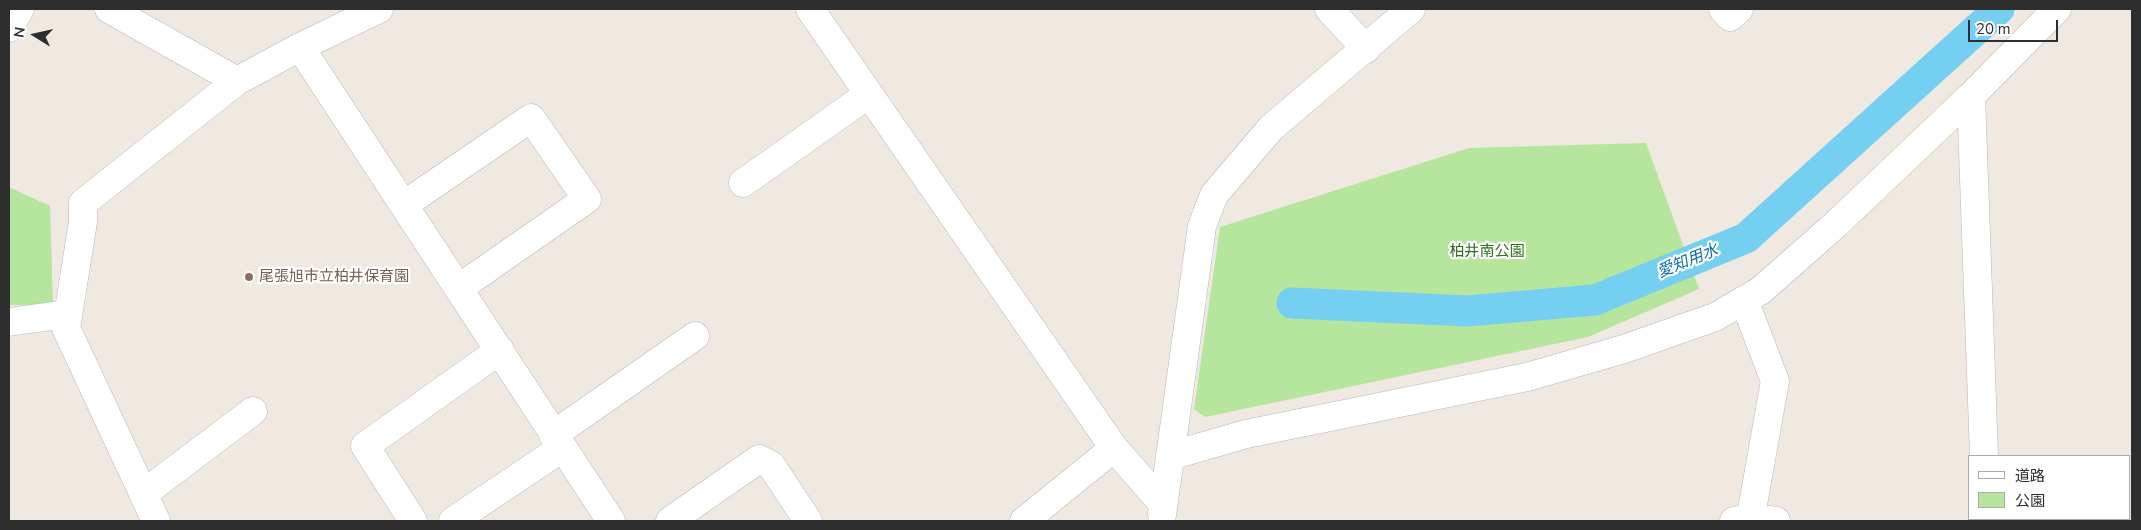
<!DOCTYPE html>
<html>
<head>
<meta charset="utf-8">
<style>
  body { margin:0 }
  #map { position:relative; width:2141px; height:530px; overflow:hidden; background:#efe9e1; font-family:"Nunito Sans","Noto Sans JP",sans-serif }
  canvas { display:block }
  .frame { position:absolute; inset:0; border:10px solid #2e2e2e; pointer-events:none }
  .legend { position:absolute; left:1968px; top:455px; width:162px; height:65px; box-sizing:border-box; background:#fff; border:1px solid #ababab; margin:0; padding:6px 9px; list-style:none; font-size:15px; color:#2e2e2e }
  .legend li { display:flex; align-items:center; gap:10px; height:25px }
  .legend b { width:25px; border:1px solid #ababab }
  .north { position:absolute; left:10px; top:10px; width:50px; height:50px; -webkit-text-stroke:4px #fff; paint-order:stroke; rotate:280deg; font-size:14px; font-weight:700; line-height:20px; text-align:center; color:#2e2e2e }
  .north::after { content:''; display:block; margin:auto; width:18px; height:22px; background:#2e2e2e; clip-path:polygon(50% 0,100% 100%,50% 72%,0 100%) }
  .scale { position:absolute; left:1968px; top:20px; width:90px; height:22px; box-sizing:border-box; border:2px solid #2e2e2e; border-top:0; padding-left:6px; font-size:15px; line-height:18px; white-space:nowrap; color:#2e2e2e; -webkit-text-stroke:4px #fff; paint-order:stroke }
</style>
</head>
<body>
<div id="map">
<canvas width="2141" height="530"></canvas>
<div class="frame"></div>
<ul class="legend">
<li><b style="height:6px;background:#fff"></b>道路</li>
<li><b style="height:14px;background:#b6e59e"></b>公園</li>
</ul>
<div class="north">N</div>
<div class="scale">20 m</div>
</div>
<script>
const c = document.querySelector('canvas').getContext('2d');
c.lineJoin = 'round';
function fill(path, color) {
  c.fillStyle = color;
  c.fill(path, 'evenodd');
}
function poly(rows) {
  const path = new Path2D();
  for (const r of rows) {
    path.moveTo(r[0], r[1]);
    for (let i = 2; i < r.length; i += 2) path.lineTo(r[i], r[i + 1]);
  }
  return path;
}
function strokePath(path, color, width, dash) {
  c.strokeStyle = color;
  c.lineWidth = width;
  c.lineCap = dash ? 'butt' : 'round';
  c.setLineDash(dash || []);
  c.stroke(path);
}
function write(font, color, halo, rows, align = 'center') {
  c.font = font + ' "Nunito Sans","Noto Sans JP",sans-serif';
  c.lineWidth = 4.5;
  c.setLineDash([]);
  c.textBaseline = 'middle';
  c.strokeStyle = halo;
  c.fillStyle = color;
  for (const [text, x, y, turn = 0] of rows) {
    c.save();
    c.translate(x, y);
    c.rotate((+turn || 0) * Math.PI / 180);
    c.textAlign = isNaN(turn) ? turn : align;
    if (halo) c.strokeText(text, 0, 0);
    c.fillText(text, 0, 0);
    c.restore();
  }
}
const green = poly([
  [1646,143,1699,289,1588,337,1205,417,1194,409,1220,227,1469,148],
  [9,187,50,206,53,305,9,305]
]);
const canal = poly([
  [1292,303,1467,311,1595,300,1746,238,1999,9]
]);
const street = poly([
  [109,9,237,81],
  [810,9,1114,448,1163,504],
  [1329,9,1366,49],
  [1723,9,1730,17,1739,9],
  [9,28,20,9],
  [300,47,611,521],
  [1971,96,1984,456],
  [743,183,869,94],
  [405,204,531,118,587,199,459,288],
  [1744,300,1775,381,1750,521],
  [9,322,67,314],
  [553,435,695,336],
  [1170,456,1246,434,1527,377,1624,349,1715,317,1760,291,1835,225,1971,96,2057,9],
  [143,494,253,411],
  [1162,515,1202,226,1214,195,1271,128,1411,9],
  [1986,519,1986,521],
  [156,521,66,328,83,222,83,203,237,81,300,47,379,9],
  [413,521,365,446,500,350],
  [453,521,562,448],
  [670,521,759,459,771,465,808,521],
  [1024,521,1114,448],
  [1734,521,1750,518,1776,521]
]);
const markers = [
  [249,277,5,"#8d6e63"]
];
const parkNames = [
  ["柏井南公園",1487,252]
];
const educationNames = [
  ["尾張旭市立柏井保育園",259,277]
];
const waterNames = [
  ["愛知用水",1688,262,-22]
];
fill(green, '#b6e59e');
strokePath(canal, '#75cff0', 31);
strokePath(street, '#b4b7c1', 29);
strokePath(street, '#fff', 28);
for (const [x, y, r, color] of markers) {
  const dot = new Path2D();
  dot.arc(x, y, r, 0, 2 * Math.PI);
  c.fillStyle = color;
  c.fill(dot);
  strokePath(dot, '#fff', 2);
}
write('15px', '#2c6e1b', '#fff', parkNames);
write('15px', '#785e54', '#fff', educationNames, 'left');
write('italic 16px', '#0d6fa3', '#fff', waterNames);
</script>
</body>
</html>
